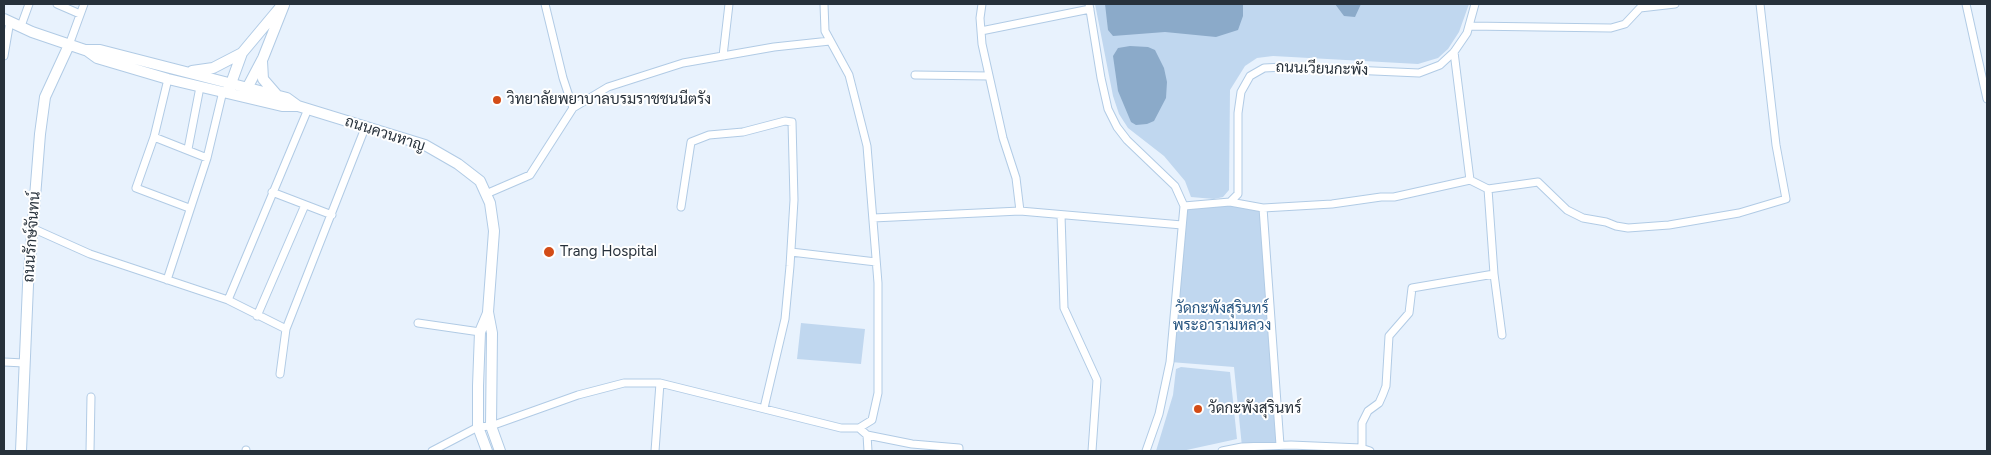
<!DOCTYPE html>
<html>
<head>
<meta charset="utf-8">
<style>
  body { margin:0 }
  #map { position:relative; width:1991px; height:455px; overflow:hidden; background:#e8f2fd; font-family:Figtree,sans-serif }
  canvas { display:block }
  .frame { position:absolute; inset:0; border:5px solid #27313b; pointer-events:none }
</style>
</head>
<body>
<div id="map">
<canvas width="1991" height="455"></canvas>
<div class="frame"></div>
</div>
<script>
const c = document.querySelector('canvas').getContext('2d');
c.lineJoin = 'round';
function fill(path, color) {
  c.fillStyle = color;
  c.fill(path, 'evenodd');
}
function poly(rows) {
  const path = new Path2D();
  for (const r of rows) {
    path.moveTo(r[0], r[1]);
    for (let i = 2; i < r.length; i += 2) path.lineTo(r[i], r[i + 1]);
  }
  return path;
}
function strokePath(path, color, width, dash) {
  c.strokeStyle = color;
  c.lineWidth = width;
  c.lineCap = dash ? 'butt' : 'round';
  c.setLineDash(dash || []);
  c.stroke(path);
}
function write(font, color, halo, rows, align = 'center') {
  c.font = font + ' Figtree,Sarabun,sans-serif';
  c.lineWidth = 4;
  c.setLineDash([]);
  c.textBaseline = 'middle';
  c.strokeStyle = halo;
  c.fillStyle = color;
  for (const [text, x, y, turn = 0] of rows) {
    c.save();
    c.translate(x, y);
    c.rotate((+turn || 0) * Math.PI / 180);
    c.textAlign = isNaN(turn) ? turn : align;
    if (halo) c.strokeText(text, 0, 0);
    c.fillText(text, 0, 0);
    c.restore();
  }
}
const green = poly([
  [1095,4,1469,4,1459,32,1448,49,1438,58,1418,64,1273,56,1257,58,1245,66,1230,90,1229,190,1223,197,1214,199,1191,197,1185,181,1164,156,1128,128,1119,114,1113,96],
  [1230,202,1263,208,1280,445,1242,447,1234,367,1170,362,1184,206],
  [801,323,865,329,861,364,797,359],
  [1181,367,1230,372,1237,439,1182,451,1156,451,1173,395,1176,369]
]);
const water = poly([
  [1105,4,1243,4,1243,16,1238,30,1216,37,1165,32,1113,36,1108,30],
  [1335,4,1361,4,1355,17,1344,16],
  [1130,46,1148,47,1155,50,1164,68,1167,82,1166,98,1154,121,1147,124,1136,125,1131,122,1118,91,1113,56,1118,48]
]);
const street = poly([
  [57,4,80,14],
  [545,4,563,78,573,108],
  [982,4,980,18,982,44,1003,138,1016,178,1020,211],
  [1089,4,1101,78,1108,109,1117,127,1127,140,1175,186,1184,206,1170,362,1159,414,1146,451],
  [1966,4,1987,99],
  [21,26,29,4],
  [1469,26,1611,28,1625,24,1640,8,1675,4],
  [981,31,1090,9],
  [69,45,84,4],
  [1454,52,1470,180,1488,189,1538,182,1567,210,1583,218,1606,222,1616,226,1628,228,1669,225,1739,213,1786,199,1776,145,1760,4],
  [4,56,10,21],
  [723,56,729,4],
  [915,75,989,76],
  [168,79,154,137,136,188,189,208],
  [154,137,207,158],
  [188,149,200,87],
  [1488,189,1494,274],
  [272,192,332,215],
  [486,194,530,175,573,108,608,87,683,63,774,47,830,41],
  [1230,202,1263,208,1332,204,1381,197,1394,197,1470,180],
  [1184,206,1230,202,1238,194,1238,113,1241,92,1250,76,1264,68,1284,67,1419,73,1440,65,1454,52,1467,33,1475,4],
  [681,207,691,142,709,135,743,132,785,121,792,122,794,200,790,266,785,319,764,408],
  [1263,208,1280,445],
  [1061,215,1064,308,1097,380,1092,451],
  [873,218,1020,211,1182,225],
  [32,228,90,254,228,300,286,329],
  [791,252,876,262],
  [167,280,207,158,223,91],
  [228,300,308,109],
  [257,316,305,205],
  [418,323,480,332],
  [4,362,24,363],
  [280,374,286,329,365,128],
  [859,428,867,435,912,444,959,448,959,451],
  [867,435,868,451],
  [90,451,91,397],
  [246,451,246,450],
  [432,451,478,427,491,426,578,395,624,383,660,383,841,428,859,428,872,420,878,393,878,283,867,146,849,75,825,31,824,4],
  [655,451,660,383],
  [1222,451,1242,447,1291,445,1361,448,1370,451],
  [1362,451,1362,423,1368,411,1379,403,1383,394,1386,386,1389,336,1409,313,1412,288,1494,274,1502,335]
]);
const secondary = poly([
  [4,19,32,32,85,50,100,50,287,98,298,106,425,145,458,164,480,181,490,203,494,231,488,312,492,333,491,426,500,451],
  [86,50,97,58,168,79,282,106,298,106],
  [262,61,263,79,276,94],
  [192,71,213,68,242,53],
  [229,89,242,53,283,4],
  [244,94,263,58,284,5],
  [21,451,28,285,40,134,45,97,69,45],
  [487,451,478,427,478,386,480,332,488,313]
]);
const markers = [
  [497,100,5,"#d34c17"],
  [549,252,6,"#d34c17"],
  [1198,409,5,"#d34c17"]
];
const streetNames = [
  ["ถนนเวียนกะพัง",1322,69,2],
  ["ถนนควนหาญ",385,134,18],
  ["ถนนรักษ์จันทน์",32,237,-86]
];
const poiNames = [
  ["วิทยาลัยพยาบาลบรมราชชนนีตรัง",507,100],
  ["Trang Hospital",560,252],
  ["วัดกะพังสุรินทร์",1208,409]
];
const parkNames = [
  ["วัดกะพังสุรินทร์",1222,309],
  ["พระอารามหลวง",1222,326]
];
fill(green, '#c0d7ef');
fill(water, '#8baac9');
strokePath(street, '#b1cbe5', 9);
strokePath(secondary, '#b1cbe5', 12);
strokePath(street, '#fff', 7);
strokePath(secondary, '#fff', 10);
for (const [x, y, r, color] of markers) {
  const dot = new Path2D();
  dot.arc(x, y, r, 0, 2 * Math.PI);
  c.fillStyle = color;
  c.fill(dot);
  strokePath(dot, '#fff', 2);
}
write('15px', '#27313b', '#fff', streetNames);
write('15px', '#27313b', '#fff', poiNames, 'left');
write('15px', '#275580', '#fff', parkNames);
</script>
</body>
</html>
